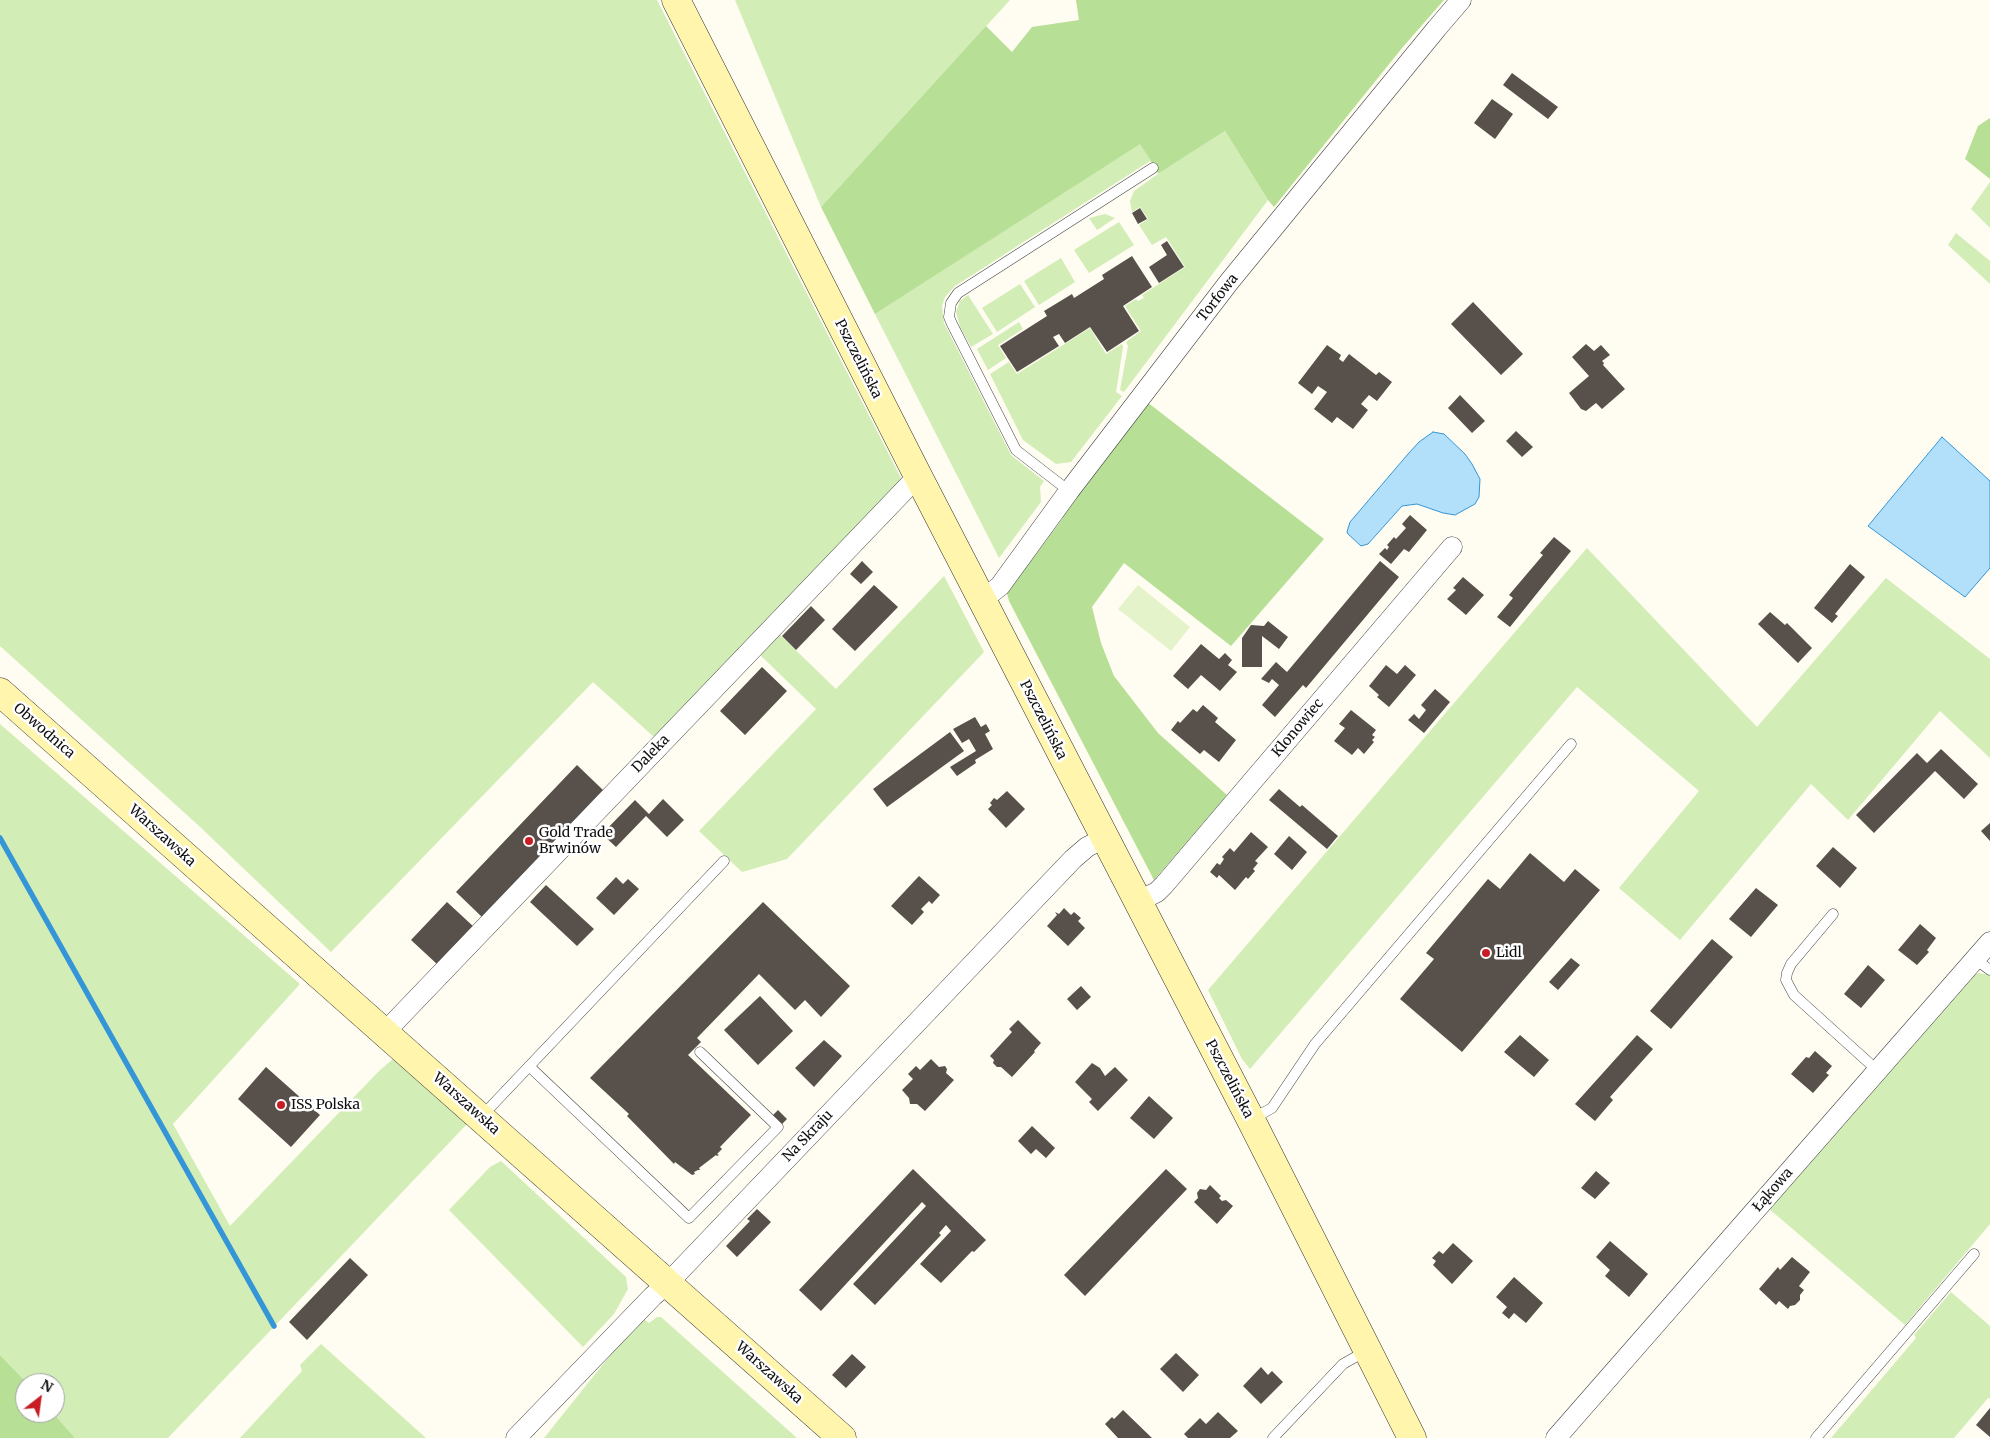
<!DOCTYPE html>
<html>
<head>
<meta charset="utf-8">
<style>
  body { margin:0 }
  #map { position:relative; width:1990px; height:1438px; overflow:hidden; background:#fffcf1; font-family:Merriweather,serif }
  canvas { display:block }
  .north { position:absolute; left:15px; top:1373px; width:50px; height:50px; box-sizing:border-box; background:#fff; border:1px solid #9f9f9f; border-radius:50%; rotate:30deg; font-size:14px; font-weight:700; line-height:20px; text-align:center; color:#0f0f0f }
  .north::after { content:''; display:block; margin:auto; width:18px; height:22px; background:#c91d26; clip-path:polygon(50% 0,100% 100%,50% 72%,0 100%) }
</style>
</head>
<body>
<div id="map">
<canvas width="1990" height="1438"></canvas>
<div class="north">N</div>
</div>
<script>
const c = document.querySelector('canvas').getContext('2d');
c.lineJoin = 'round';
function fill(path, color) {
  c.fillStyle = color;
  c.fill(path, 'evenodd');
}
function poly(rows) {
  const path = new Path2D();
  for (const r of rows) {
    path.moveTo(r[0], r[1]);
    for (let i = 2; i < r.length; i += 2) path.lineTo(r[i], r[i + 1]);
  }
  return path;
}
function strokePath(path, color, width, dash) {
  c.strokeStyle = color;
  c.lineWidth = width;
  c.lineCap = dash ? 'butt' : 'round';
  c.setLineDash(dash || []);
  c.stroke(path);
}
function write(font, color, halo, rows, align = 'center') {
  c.font = font + ' Merriweather,serif';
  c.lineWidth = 5;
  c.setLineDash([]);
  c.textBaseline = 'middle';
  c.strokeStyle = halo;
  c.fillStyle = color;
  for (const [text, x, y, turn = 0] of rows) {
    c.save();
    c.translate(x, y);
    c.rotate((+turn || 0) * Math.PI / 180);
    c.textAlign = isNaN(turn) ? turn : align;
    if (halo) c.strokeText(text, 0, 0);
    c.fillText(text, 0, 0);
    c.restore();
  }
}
const green = poly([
  [0,0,657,0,902,480,789,599,654,737,593,682,331,952,198,825,0,646],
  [735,0,1010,0,821,207],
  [1225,131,1268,200,1124,392,1120,390,1128,346,1126,342,1141,331,1125,306,1136,299,1138,301,1144,298,1142,295,1185,267,1166,237,1152,245,1139,225,1148,219,1140,207,1132,212,1130,201,1134,191,1158,174,1150,161,955,286,945,297,942,306,944,323,1011,455,1044,481,1040,487,1041,502,999,558,875,314,1140,143,1160,172],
  [1990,182,1990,228,1971,209],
  [1105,214,1115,218,1097,230,1089,218],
  [1119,222,1134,245,1089,273,1074,250],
  [1956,233,1990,261,1990,284,1948,245],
  [1061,258,1075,282,1039,305,1024,281],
  [1020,284,1035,307,997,332,982,308],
  [968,295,993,334,971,347,960,327,956,312,960,301],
  [1019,322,1023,329,998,345,1006,358,988,370,977,349],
  [1090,328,1106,354,1122,344,1123,347,1116,392,1122,396,1071,462,1056,464,1023,440,990,374,1009,362,1017,374],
  [1587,548,1757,727,1886,578,1990,659,1990,758,1940,711,1848,820,1811,784,1680,940,1619,888,1699,791,1577,687,1250,1069,1242,1059,1208,990],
  [944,576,984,652,787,859,742,872,699,831,816,709,758,653,778,633,836,689],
  [0,724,300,984,173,1124,230,1226,379,1071,393,1059,467,1124,168,1438,75,1438,53,1413,55,1413,55,1383,27,1383,0,1355],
  [1979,973,1990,975,1990,1224,1905,1325,1768,1208,1971,976],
  [501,1161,626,1277,628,1289,614,1314,583,1347,449,1210,490,1167],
  [1951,1292,1990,1326,1990,1399,1988,1398,1954,1438,1831,1438,1916,1338,1914,1335],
  [657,1317,661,1317,797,1438,544,1438,628,1333,644,1319,649,1323],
  [321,1344,426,1438,240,1438,302,1371,300,1365]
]);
const forest = poly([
  [1076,0,1444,0,1402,48,1274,207,1268,200,1225,131,1159,173,1140,144,875,314,821,207,986,26,1012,52,1032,27,1079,20],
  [1990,118,1990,179,1965,159,1978,126],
  [1147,402,1324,539,1231,646,1124,563,1092,607,1101,643,1114,676,1158,733,1227,795,1154,880,1009,601,1007,593,1063,518,1061,515],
  [0,1355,27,1383,25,1383,25,1413,53,1413,75,1438,0,1438]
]);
const pitch = poly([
  [1138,585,1190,627,1171,651,1118,609]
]);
const water = poly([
  [1433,432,1444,434,1465,454,1472,464,1480,479,1479,497,1475,504,1455,515,1443,513,1417,504,1402,506,1368,544,1361,546,1348,534,1347,532,1350,522,1408,454,1419,442,1433,432],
  [1942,437,1990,481,1990,568,1965,597,1868,526,1942,437]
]);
const stream = poly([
  [0,838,274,1326]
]);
const building = poly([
  [1512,73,1558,107,1548,119,1503,85],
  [1492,99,1513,114,1495,139,1474,123],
  [1140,208,1147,219,1138,224,1132,213],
  [1167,241,1184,267,1159,283,1149,267,1167,255,1161,245],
  [1132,256,1152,287,1123,306,1139,331,1107,352,1090,327,1065,343,1059,334,1053,337,1059,346,1017,372,1000,346,1047,316,1044,311,1072,294,1074,298,1104,279,1102,275],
  [1473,302,1523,354,1501,375,1451,324],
  [1586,344,1594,351,1601,345,1610,355,1602,361,1604,363,1603,365,1625,389,1602,409,1596,403,1586,411,1581,409,1569,393,1589,376,1572,357],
  [1327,345,1341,355,1339,359,1343,362,1349,354,1376,375,1379,372,1392,382,1377,401,1369,395,1361,404,1368,410,1353,429,1337,417,1332,423,1314,409,1327,392,1318,386,1312,394,1298,383],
  [1460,395,1485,421,1472,433,1448,408],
  [1516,431,1533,447,1522,457,1506,441],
  [1410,515,1427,530,1409,552,1404,549,1391,564,1379,554,1385,548,1387,550,1389,547,1387,545,1394,537,1396,539,1406,528,1402,524],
  [1554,537,1571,551,1510,627,1497,617,1513,598,1509,595,1543,555,1540,553],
  [862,561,873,572,861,584,850,574],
  [1380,561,1399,577,1306,688,1303,685,1275,717,1262,705,1279,685,1272,679,1269,683,1261,679,1276,662,1287,672],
  [1850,564,1865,577,1835,614,1838,616,1832,623,1814,608],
  [1463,577,1484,595,1466,615,1447,599,1456,590,1453,588],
  [874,585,898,607,855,651,832,629],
  [811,606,825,620,796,650,782,636],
  [1770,612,1785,625,1787,623,1812,648,1798,663,1758,624],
  [1268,621,1288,637,1279,649,1262,636,1262,667,1242,667,1242,638,1251,625,1264,626],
  [1201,644,1219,659,1225,653,1232,660,1228,665,1237,672,1220,691,1201,675,1188,689,1173,676],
  [1386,665,1397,674,1405,665,1416,675,1389,707,1377,697,1379,695,1369,686],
  [762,667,787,691,745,735,720,711],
  [1435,689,1450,702,1424,733,1408,720,1414,714,1419,719,1426,710,1421,705],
  [1203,705,1218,718,1215,722,1236,740,1219,762,1204,750,1200,754,1171,730,1178,721,1180,723,1193,709,1197,712],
  [1351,710,1376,730,1372,735,1375,737,1372,740,1374,742,1364,754,1358,748,1352,755,1334,741,1345,728,1339,724],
  [975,717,981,727,986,724,990,731,985,734,993,749,975,760,976,763,957,776,950,767,976,751,969,739,962,743,953,729],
  [950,732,964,751,887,807,873,789],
  [1941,749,1978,784,1964,799,1935,771,1874,833,1856,815,1917,753,1927,763],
  [577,765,603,790,482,917,456,892],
  [1279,789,1300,807,1302,805,1338,836,1327,849,1269,800],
  [1007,791,1025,809,1006,828,988,809,992,805,990,803,994,798,997,800],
  [663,799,684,820,667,837,646,816,616,847,602,834,635,800,649,814],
  [1990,823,1990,841,1981,831],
  [1251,832,1268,847,1255,861,1258,863,1253,869,1255,871,1248,879,1246,877,1235,890,1219,875,1217,878,1210,872,1217,863,1220,865,1224,859,1222,857,1230,848,1234,852],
  [1289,836,1307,852,1292,870,1274,854],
  [1833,847,1857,868,1840,888,1816,866],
  [1530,853,1564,882,1575,869,1600,890,1462,1052,1400,999,1434,959,1426,953,1488,879,1500,889],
  [919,876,940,895,932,904,929,901,921,909,924,912,912,925,891,906],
  [616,877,623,884,628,879,639,889,614,915,596,898],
  [546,885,594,929,577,946,530,902],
  [1756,888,1778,905,1751,937,1729,919],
  [447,902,474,927,438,965,411,940],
  [763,902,850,986,821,1017,805,1000,795,1010,759,974,697,1038,701,1042,688,1055,751,1115,720,1147,722,1149,717,1154,719,1155,717,1156,716,1155,699,1168,700,1170,698,1170,694,1172,695,1174,692,1175,675,1162,674,1164,627,1116,629,1114,590,1078],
  [1064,908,1071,915,1074,912,1081,918,1078,921,1085,928,1068,946,1047,926,1057,915,1055,912,1059,914],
  [1920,924,1936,938,1927,950,1929,952,1917,965,1898,950],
  [1712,939,1733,957,1671,1029,1650,1011],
  [1571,958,1580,965,1558,990,1549,982],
  [1868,965,1885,980,1861,1008,1844,994],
  [1081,986,1091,997,1077,1010,1067,999],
  [760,996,793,1031,758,1065,724,1030],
  [1018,1020,1041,1043,1034,1051,1035,1052,1012,1077,1001,1067,997,1067,993,1063,994,1060,990,1056,1012,1032,1009,1029],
  [1520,1035,1549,1060,1534,1077,1504,1052],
  [1637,1035,1653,1049,1610,1097,1613,1100,1595,1121,1575,1104],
  [824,1040,842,1056,814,1087,795,1068],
  [1815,1051,1832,1066,1826,1073,1829,1075,1813,1093,1791,1074,1806,1057,1809,1058],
  [931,1059,939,1067,945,1066,947,1069,946,1073,954,1080,925,1111,917,1104,910,1104,909,1098,902,1090,913,1079,908,1074,916,1066,920,1070],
  [1092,1063,1100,1068,1105,1076,1115,1067,1128,1080,1098,1111,1089,1102,1092,1099,1075,1082],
  [266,1067,320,1115,291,1147,238,1099],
  [1149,1096,1173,1118,1154,1139,1130,1118],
  [778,1110,787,1119,782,1124,773,1115],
  [1032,1126,1055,1148,1046,1158,1036,1149,1031,1154,1018,1141],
  [913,1169,986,1240,974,1252,972,1251,941,1283,920,1264,951,1231,946,1225,939,1233,941,1235,875,1305,853,1284,926,1206,922,1202,821,1311,799,1290],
  [1166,1169,1187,1189,1085,1296,1064,1275],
  [1596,1171,1610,1183,1595,1199,1581,1188],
  [1210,1185,1221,1196,1219,1198,1222,1201,1226,1200,1233,1206,1217,1224,1194,1202,1198,1198,1197,1193,1200,1189,1206,1190],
  [757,1209,771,1222,737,1257,726,1246,750,1221,747,1219],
  [1610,1241,1648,1274,1629,1297,1605,1276,1610,1270,1596,1257],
  [1453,1243,1473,1261,1452,1284,1433,1265,1436,1261,1432,1258,1439,1251,1443,1254],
  [1792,1257,1810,1272,1799,1286,1804,1290,1800,1295,1800,1300,1795,1305,1790,1306,1788,1309,1779,1301,1776,1305,1759,1289,1778,1267,1780,1270],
  [350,1258,368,1275,307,1340,289,1322],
  [1514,1277,1543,1303,1526,1323,1514,1313,1509,1319,1502,1313,1507,1307,1496,1297],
  [1176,1353,1199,1375,1183,1392,1160,1369],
  [852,1354,866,1367,846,1388,832,1375],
  [1261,1367,1268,1375,1272,1371,1283,1382,1261,1404,1243,1386],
  [1990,1408,1990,1437,1976,1425],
  [1123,1410,1152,1438,1118,1438,1105,1424,1112,1417,1114,1419],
  [1218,1412,1238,1431,1230,1438,1188,1438,1184,1434,1200,1418,1206,1424]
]);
const service = poly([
  [1069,491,1016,450,952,324,949,317,951,303,958,293,1153,168],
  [1833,914,1791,964,1787,973,1786,980,1794,995,1878,1071],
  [1975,959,1990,970],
  [529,1066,689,1218,778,1127,700,1052],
  [481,1117,724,861],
  [1252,1119,1272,1108,1315,1044,1571,744],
  [1273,1438,1343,1364,1366,1351],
  [1816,1438,1974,1254]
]);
const minor = poly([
  [982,600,1000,586,1069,491,1229,282,1437,28,1461,0],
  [1137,902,1157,892,1164,885,1452,547],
  [385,1032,918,476],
  [516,1438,653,1296,668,1283,1073,859,1087,847,1104,838],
  [1556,1438,1990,942]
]);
const secondary = poly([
  [676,0,918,476,1251,1120,1412,1438],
  [0,692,842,1438]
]);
const markers = [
  [529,841,5,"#c91d26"],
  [1486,953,5,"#c91d26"],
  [281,1105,5,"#c91d26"]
];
const streetNames = [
  ["Torfowa",1218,298,-52],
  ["Pszczelińska",858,359,63],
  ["Pszczelińska",1043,720,63],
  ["Klonowiec",1298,728,-50],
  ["Obwodnica",44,731,41],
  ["Daleka",651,754,-46],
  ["Warszawska",162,836,42],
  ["Pszczelińska",1229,1079,62],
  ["Warszawska",466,1104,42],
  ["Na Skraju",808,1136,-46],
  ["Łąkowa",1773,1190,-49],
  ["Warszawska",769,1373,42]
];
const poiNames = [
  ["Gold Trade",539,833],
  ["Brwinów",539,849],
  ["Lidl",1496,953],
  ["ISS Polska",291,1105]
];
fill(green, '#d3edb7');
fill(forest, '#b7df95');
fill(pitch, '#e5f3ca');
fill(water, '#b2dffa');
strokePath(water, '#3496d6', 1);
strokePath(stream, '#3496d6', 5.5);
fill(building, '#58504a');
strokePath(service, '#424242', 11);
strokePath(minor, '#424242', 21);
strokePath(secondary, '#313131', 29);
strokePath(service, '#fff', 10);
strokePath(minor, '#fff', 20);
strokePath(secondary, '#fff5ac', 28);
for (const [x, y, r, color] of markers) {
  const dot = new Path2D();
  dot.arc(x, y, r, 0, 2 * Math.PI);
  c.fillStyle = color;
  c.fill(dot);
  strokePath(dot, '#fff', 2);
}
write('14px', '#0f0f0f', '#fff', streetNames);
write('14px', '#0f0f0f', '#fff', poiNames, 'left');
</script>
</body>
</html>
